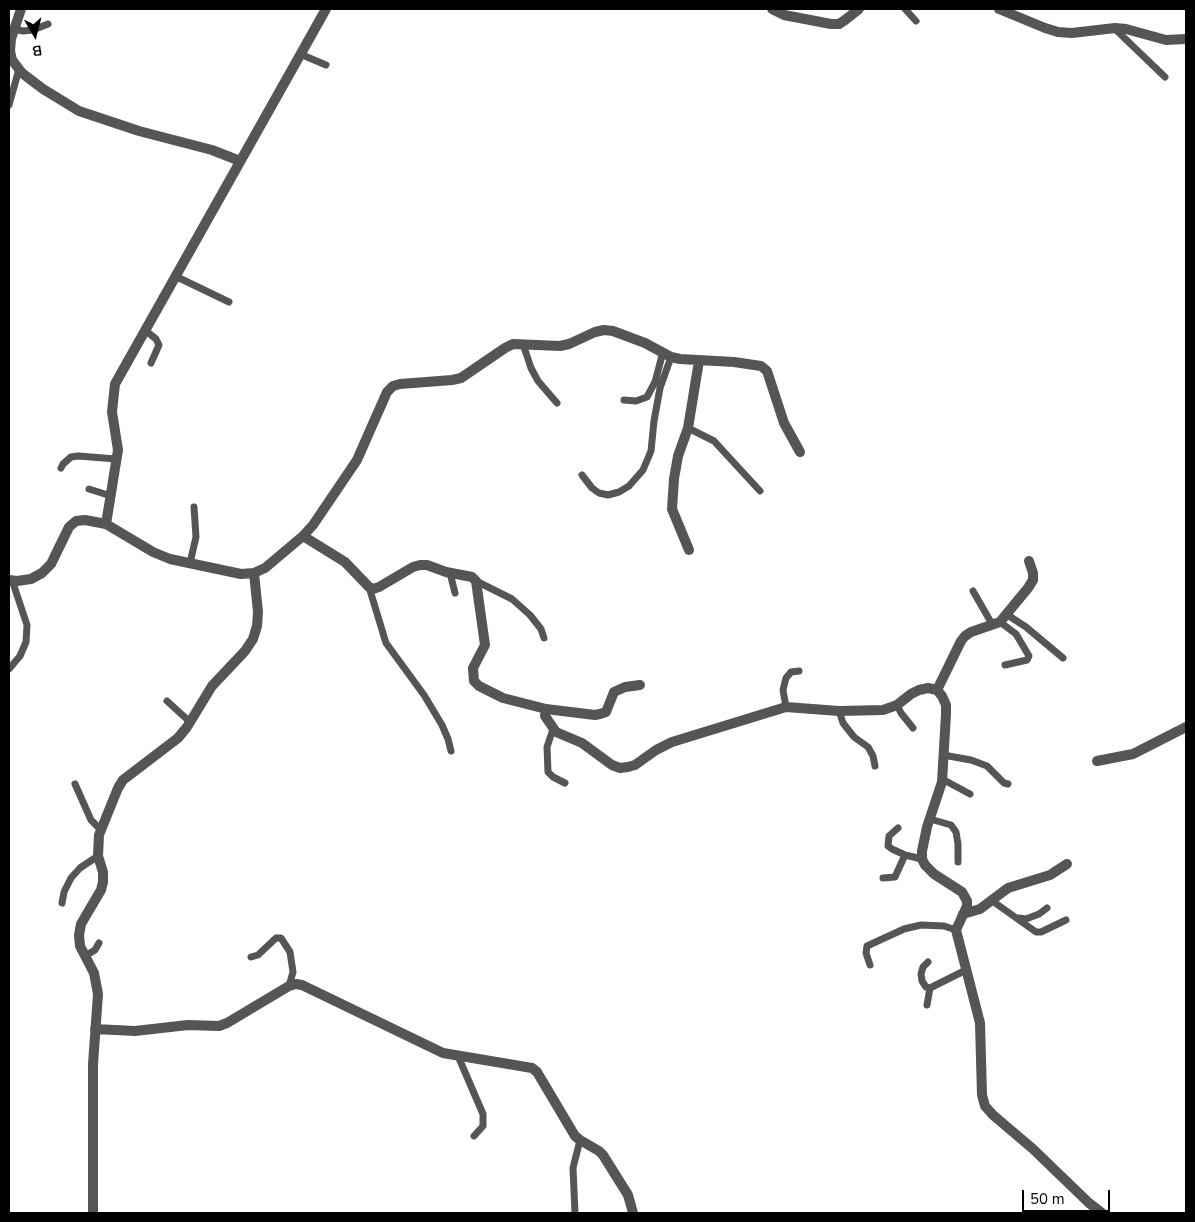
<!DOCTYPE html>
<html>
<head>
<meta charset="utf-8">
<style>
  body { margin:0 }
  #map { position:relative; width:1195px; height:1222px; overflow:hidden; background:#fff; font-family:"Nunito Sans",sans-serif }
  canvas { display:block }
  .frame { position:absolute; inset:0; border:10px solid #000; pointer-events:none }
  .north { position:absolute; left:10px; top:10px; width:50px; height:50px; -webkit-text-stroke:4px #fff; paint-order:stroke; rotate:172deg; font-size:14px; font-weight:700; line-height:20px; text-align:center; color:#000 }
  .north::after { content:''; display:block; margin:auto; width:18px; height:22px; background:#000; clip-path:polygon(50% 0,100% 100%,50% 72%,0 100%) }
  .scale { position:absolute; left:1022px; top:1190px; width:88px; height:22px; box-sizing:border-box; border:2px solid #000; border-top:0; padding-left:6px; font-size:15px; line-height:18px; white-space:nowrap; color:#000; -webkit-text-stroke:4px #fff; paint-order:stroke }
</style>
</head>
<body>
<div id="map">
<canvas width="1195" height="1222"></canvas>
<div class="frame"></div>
<div class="north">B</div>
<div class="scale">50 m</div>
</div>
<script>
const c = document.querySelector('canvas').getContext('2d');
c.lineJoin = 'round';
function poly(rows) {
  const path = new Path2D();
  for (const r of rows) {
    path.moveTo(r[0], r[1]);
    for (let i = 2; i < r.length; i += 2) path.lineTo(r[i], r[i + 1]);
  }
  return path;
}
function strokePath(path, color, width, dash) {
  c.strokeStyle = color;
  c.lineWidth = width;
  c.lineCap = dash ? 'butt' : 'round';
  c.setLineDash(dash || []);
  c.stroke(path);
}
const service = poly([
  [905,9,916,21],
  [14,29,23,31,33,30,48,24],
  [1115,29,1165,77],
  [300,54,326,65],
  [9,105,19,69],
  [175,276,229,302],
  [145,330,156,339,159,345,151,363],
  [523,344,531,368,538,381,557,403],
  [624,400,636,401,647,397,655,382,663,352],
  [688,428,714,441,760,491],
  [61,468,63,464,71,457,78,456,116,459],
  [582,475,592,488,599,493,608,495,619,492,629,486,643,470,651,451,654,421,660,388,671,357],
  [89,489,111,496],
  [190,563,196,537,194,507],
  [450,573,455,593],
  [476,581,512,599,530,615,541,629,544,638],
  [369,587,386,643,424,695,442,725,448,739,451,751],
  [973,591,992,624],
  [1006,614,1026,627,1063,658],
  [1000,622,1016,634,1029,656,1027,660,1005,665],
  [9,669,20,656,26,642,27,625,12,580],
  [167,701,190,722],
  [897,705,901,713,913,728],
  [786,707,783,690,786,678,791,672,799,671],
  [839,711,843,723,854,737,868,747,873,756,875,766],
  [553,729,547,747,548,772,553,777,565,783],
  [943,755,971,760,987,766,1004,783,1008,784],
  [942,779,970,794],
  [75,784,91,820,101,830],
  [930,819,951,825,956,832,958,844,958,862],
  [898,828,889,836,888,846,892,849,905,855,922,859],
  [883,878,895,877,905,855],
  [991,900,1036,932,1041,932,1066,920],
  [62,903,64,892,71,878,80,868,98,856],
  [1019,918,1026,919,1039,914,1047,908],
  [85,956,95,950,99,943],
  [251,957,258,955,276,938,281,938,290,952,293,972,289,986],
  [928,962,923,967,921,974,922,981,926,987,930,988,966,970],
  [870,965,866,953,867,946,904,929,921,925,944,926,956,930],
  [927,1005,930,988],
  [458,1056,483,1114,483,1126,474,1136],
  [575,1213,573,1168,580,1140]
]);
const minor = poly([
  [21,9,11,39,10,51,12,60,22,73,43,89,79,111,139,131,212,150,240,161],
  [772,9,784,15,831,24,839,24,845,20,859,9],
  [999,9,1045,28,1058,32,1072,33,1115,28,1126,29,1166,40,1186,39],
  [106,524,153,552,170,559,241,574,254,573,265,568,303,536,313,525,357,460,387,392,393,386,400,384,452,380,461,378,505,348,513,344,560,346,569,344,595,332,604,330,613,331,645,343,671,357,680,359,734,362,761,366,767,371,784,423,800,452],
  [303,536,345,562,369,587,373,589,379,587,413,567,420,565,427,565,446,572,472,577,476,581,485,645,473,668,474,681,479,686,503,698,546,709,545,716,556,732,582,743,612,765,620,768,628,767,635,765,656,750,672,742,786,707,839,711,883,710,897,705,911,694,919,690,928,688,937,690,942,696,946,705,946,714,942,782,927,827,922,851,922,859,925,865,934,874,962,892,967,901,967,906,956,930,980,1023,982,1095,985,1106,993,1115,1033,1149,1089,1203,1102,1213],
  [689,550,672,509,674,479,678,456,688,428,699,361],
  [937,690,961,641,965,636,971,632,1000,622,1028,588,1033,580,1033,573,1029,561],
  [546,709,595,715,600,714,606,712,614,692,625,687,640,685],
  [1097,761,1133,754,1186,727],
  [963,914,980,909,1008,888,1050,875,1067,864],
  [95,1029,135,1031,188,1025,219,1026,227,1023,289,986,296,984,302,985,443,1053,532,1068,537,1072,575,1136,580,1140,599,1151,603,1155,628,1195,633,1213],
  [93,1213,93,1064,98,994,94,973,80,946,79,935,81,924,101,890,103,882,103,872,98,856,99,835,118,788,123,780,178,738,187,727,212,686,245,651,253,639,257,626,258,612,254,573]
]);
const tertiary = poly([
  [9,580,17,581,31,579,42,573,51,564,69,527,76,521,85,520,106,524,118,450,112,412,115,384,326,9]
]);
strokePath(service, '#555', 7);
strokePath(minor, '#555', 10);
strokePath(tertiary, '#555', 10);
</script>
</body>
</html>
